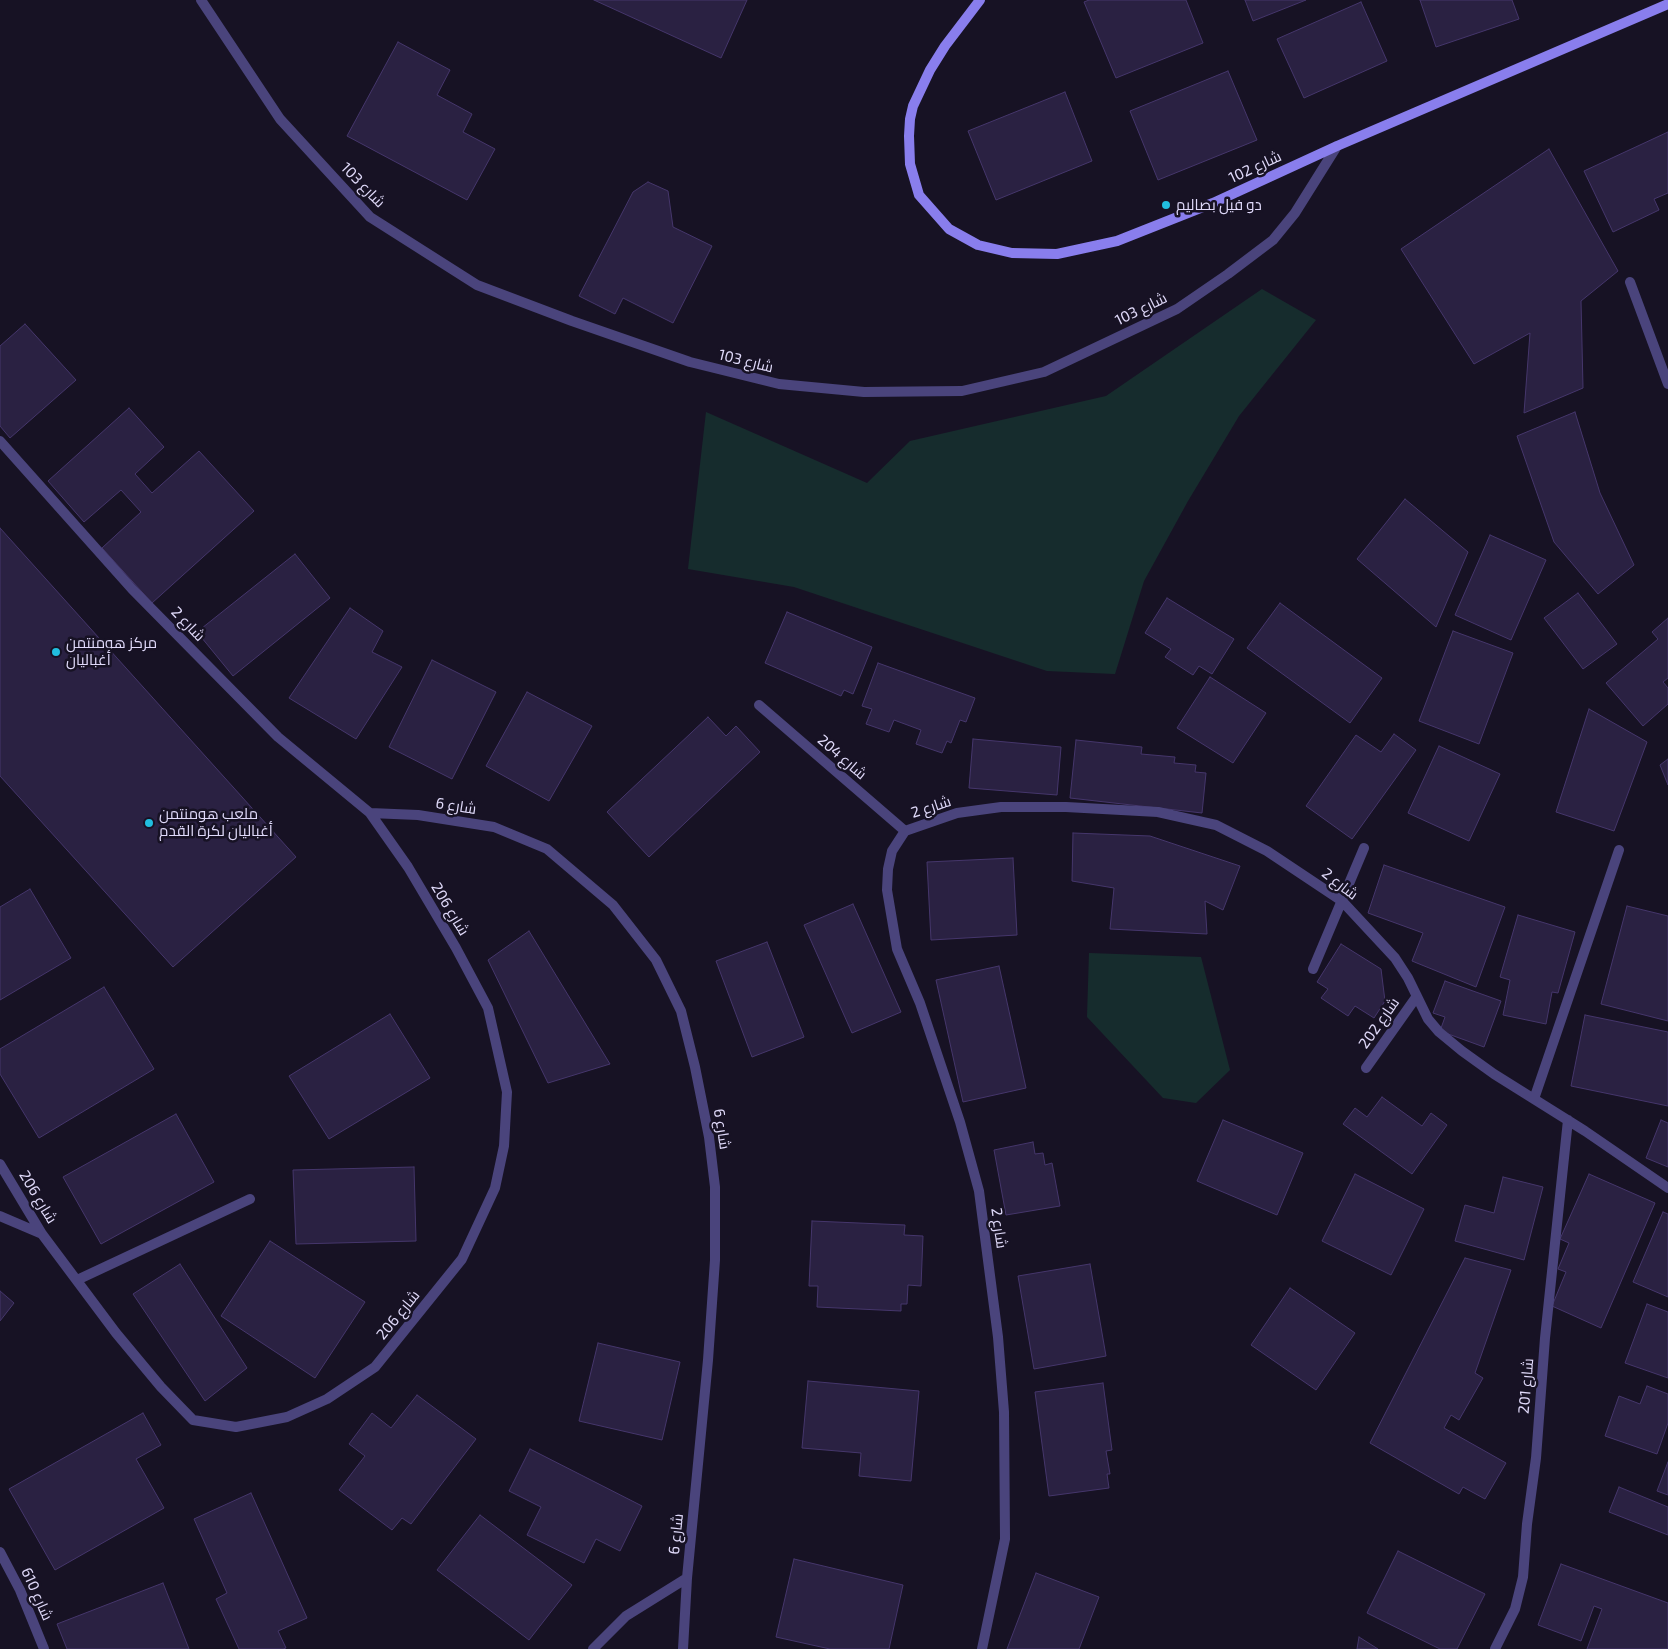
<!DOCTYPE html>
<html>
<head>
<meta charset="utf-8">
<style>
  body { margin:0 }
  canvas { display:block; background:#171224 }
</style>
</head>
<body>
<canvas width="1668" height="1649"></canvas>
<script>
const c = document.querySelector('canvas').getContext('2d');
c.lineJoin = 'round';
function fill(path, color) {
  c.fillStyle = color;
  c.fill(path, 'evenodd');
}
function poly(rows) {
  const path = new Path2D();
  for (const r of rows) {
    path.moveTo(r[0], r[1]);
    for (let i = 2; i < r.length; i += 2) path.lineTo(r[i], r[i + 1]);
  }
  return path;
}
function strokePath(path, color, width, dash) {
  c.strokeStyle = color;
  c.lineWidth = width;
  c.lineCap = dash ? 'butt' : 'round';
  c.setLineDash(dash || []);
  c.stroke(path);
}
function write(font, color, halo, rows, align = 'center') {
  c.font = font + ' "Exo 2",Cairo,sans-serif';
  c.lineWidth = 5;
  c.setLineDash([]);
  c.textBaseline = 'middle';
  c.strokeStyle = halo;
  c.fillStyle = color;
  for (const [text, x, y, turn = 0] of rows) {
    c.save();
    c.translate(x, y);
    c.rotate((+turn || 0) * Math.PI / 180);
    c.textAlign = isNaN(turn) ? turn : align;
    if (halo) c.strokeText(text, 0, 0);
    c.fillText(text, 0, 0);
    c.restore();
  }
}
const green = poly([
  [1262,289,1316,320,1239,416,1188,501,1144,581,1115,674,1047,671,794,587,688,569,706,412,867,483,910,441,1106,396],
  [1089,953,1201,957,1230,1070,1196,1103,1163,1098,1087,1017]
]);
const building = poly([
  [594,0,747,0,721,58,594,0],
  [1089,0,1186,0,1203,43,1116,78,1084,2,1089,0],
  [1245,0,1306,0,1253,21,1245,0],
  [1420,0,1512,0,1519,19,1436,47,1420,0],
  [1361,2,1387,61,1304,98,1277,39,1361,2],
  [398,42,450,70,437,95,472,114,463,132,495,149,467,200,347,136,398,42],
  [1228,71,1257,140,1158,180,1130,111,1228,71],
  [1065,92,1092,161,996,200,968,131,1065,92],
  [1668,132,1668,193,1654,199,1659,210,1613,232,1584,171,1668,132],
  [1549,149,1618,271,1581,301,1583,388,1524,413,1530,333,1474,364,1401,249,1549,149],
  [648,182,668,191,673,227,712,246,673,323,623,298,615,314,579,296,633,192,648,182],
  [25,324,76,380,10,438,0,426,0,346,25,324],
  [129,408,164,447,135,474,152,493,199,451,254,511,152,603,102,548,141,512,121,490,84,522,48,481,129,408],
  [1575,412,1600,493,1634,565,1598,594,1554,542,1517,436,1575,412],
  [1405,499,1468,552,1436,627,1357,559,1405,499],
  [0,528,296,857,173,967,0,776,0,528],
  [1490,535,1546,560,1511,640,1455,615,1490,535],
  [295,554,330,598,233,676,197,632,295,554],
  [1578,593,1617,644,1583,669,1544,618,1578,593],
  [1167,598,1234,639,1212,674,1199,666,1193,675,1165,657,1171,649,1145,633,1167,598],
  [1280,603,1382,678,1350,723,1247,648,1280,603],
  [350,608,383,631,372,652,402,667,356,739,289,698,350,608],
  [787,612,872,647,853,694,844,690,841,696,765,663,787,612],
  [1668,618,1668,678,1663,682,1668,688,1668,704,1643,726,1606,683,1658,639,1652,632,1668,618],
  [1453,631,1513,653,1479,744,1419,721,1453,631],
  [432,660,496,692,452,779,389,747,432,660],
  [878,663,975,698,966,722,960,720,951,743,947,741,942,753,916,744,921,730,894,720,889,732,866,724,872,709,862,706,878,663],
  [1210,677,1266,713,1233,763,1177,728,1210,677],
  [527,692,592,726,549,801,486,766,527,692],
  [1589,709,1647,742,1614,831,1556,812,1589,709],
  [708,717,726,736,736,726,760,752,649,857,607,812,708,717],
  [1394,734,1416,750,1352,839,1306,806,1356,735,1381,752,1394,734],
  [973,739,1061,747,1057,795,969,788,973,739],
  [1076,740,1142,747,1141,754,1175,757,1174,763,1196,765,1195,772,1206,773,1202,813,1070,798,1076,740],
  [1439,746,1500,774,1469,841,1408,813,1439,746],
  [1668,759,1668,785,1660,765,1668,759],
  [1073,833,1150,836,1240,866,1223,910,1205,901,1207,934,1110,929,1114,888,1072,881,1073,833],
  [1013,858,1017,935,931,940,927,862,1013,858],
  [1384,865,1505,907,1476,987,1412,961,1423,933,1368,913,1384,865],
  [30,889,71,958,0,1000,0,907,30,889],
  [853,904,901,1012,852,1033,804,925,853,904],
  [1627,906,1668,916,1668,1021,1601,1004,1627,906],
  [1518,915,1575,932,1558,993,1552,992,1546,1024,1503,1015,1510,980,1500,977,1518,915],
  [529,931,610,1064,548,1083,488,960,529,931],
  [767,942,804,1037,752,1057,716,961,767,942],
  [1341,944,1381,969,1385,1001,1374,1018,1355,1006,1348,1016,1321,998,1328,989,1317,982,1341,944],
  [999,966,1026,1088,963,1102,936,980,999,966],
  [1445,981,1501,1001,1484,1047,1440,1031,1445,1017,1433,1013,1445,981],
  [104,987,154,1069,39,1138,0,1074,0,1049,104,987],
  [390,1014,430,1078,329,1139,289,1076,390,1014],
  [1585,1015,1668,1032,1668,1106,1571,1086,1585,1015],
  [1382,1097,1422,1126,1431,1113,1447,1125,1412,1174,1343,1124,1355,1108,1367,1117,1382,1097],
  [176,1114,214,1182,101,1244,63,1177,176,1114],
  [1223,1120,1303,1153,1277,1215,1197,1181,1223,1120],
  [1661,1120,1668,1123,1668,1167,1646,1158,1661,1120],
  [1033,1142,1035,1154,1043,1153,1045,1165,1052,1163,1060,1206,1006,1215,994,1150,1033,1142],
  [414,1167,416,1241,296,1244,293,1170,414,1167],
  [1355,1174,1424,1209,1391,1275,1322,1241,1355,1174],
  [1589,1174,1655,1203,1601,1328,1552,1306,1566,1272,1558,1269,1569,1243,1560,1239,1589,1174],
  [1503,1177,1543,1187,1524,1260,1455,1241,1465,1205,1494,1213,1503,1177],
  [1663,1212,1668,1214,1668,1297,1633,1282,1663,1212],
  [812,1221,905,1225,904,1235,923,1236,921,1286,908,1285,907,1304,901,1304,901,1311,817,1307,818,1286,809,1286,812,1221],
  [270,1241,365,1302,315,1378,221,1316,270,1241],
  [1465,1258,1511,1270,1475,1373,1483,1378,1459,1420,1451,1415,1444,1428,1506,1463,1485,1499,1463,1487,1459,1494,1370,1443,1465,1258],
  [180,1264,247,1368,205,1401,133,1294,180,1264],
  [1090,1264,1106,1356,1034,1369,1018,1276,1090,1264],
  [1290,1288,1355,1333,1316,1390,1251,1345,1290,1288],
  [0,1291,14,1303,0,1321,0,1291],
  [1647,1304,1668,1312,1668,1378,1625,1363,1647,1304],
  [598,1343,680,1362,662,1440,579,1421,598,1343],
  [808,1381,919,1391,911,1481,859,1476,861,1453,802,1448,808,1381],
  [1103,1383,1112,1450,1106,1451,1110,1474,1107,1474,1109,1488,1049,1496,1035,1392,1103,1383],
  [1647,1386,1668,1394,1668,1423,1657,1454,1605,1436,1619,1396,1640,1404,1647,1386],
  [417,1395,476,1439,411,1524,402,1518,392,1530,339,1490,365,1456,349,1444,372,1413,391,1428,417,1395],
  [143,1413,161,1445,136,1459,164,1508,55,1570,9,1489,143,1413],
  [530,1449,642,1506,620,1551,596,1539,584,1563,527,1535,541,1507,509,1491,530,1449],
  [1668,1462,1668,1495,1657,1491,1668,1462],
  [1619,1487,1668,1507,1668,1535,1609,1512,1619,1487],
  [251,1493,307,1618,278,1631,286,1648,283,1649,239,1649,216,1599,227,1593,194,1519,251,1493],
  [480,1515,572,1585,529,1640,437,1570,480,1515],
  [1398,1551,1485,1594,1457,1649,1440,1649,1367,1613,1398,1551],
  [794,1559,903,1585,889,1649,830,1649,776,1637,794,1559],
  [1561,1564,1668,1603,1668,1649,1587,1649,1602,1609,1594,1606,1581,1641,1538,1625,1561,1564],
  [1036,1573,1099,1597,1079,1649,1007,1649,1036,1573],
  [163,1583,189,1649,67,1649,57,1624,163,1583],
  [1359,1637,1378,1649,1357,1649,1359,1637]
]);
const service = poly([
  [1630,282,1668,384]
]);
const minor = poly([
  [201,0,280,119,370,217,477,285,572,321,690,362,779,384,864,392,962,391,1044,372,1177,309,1228,274,1273,240,1295,213,1337,146],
  [0,441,132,589,278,737,370,813,408,867,456,948,488,1008,507,1092,504,1146,495,1188,462,1259,375,1367,327,1399,287,1417,236,1427,193,1420,161,1387,116,1333,42,1234,0,1164],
  [759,705,905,831],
  [370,813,418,815,494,827,547,849,613,905,656,960,681,1011,695,1067,709,1137,715,1187,715,1260,708,1360,687,1578,683,1649],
  [1313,969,1364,848],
  [1366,1068,1417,996],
  [1534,1099,1619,850],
  [0,1216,42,1234],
  [77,1280,250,1199],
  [0,1552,20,1590,44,1649],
  [593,1649,626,1616,687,1578],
  [982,1649,1005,1539,1004,1412,998,1337,979,1191,960,1122,920,1003,897,949,887,890,888,869,892,851,905,831,957,813,1001,807,1066,807,1158,812,1216,825,1267,851,1342,901,1395,958,1408,978,1428,1019,1439,1032,1462,1051,1494,1074,1585,1131,1668,1188],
  [1495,1649,1515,1609,1523,1577,1527,1524,1536,1458,1545,1338,1568,1120]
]);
const secondary = poly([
  [980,0,945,46,930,70,913,106,910,119,909,136,910,164,919,195,949,229,978,245,1012,253,1057,254,1117,241,1213,203,1337,146,1668,4]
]);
const markers = [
  [1166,205,5,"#21bedf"],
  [56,652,5,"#21bedf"],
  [149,823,5,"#21bedf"]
];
const streetNames = [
  ["شارع 102",1255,167,-25],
  ["شارع 103",363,185,46],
  ["شارع 103",1141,309,-26],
  ["شارع 103",746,361,14],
  ["شارع 2",188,624,46],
  ["شارع 204",842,757,41],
  ["شارع 6",456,806,9],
  ["شارع 2",931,807,-18],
  ["شارع 2",1340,884,38],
  ["شارع 206",450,909,59],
  ["شارع 202",1379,1023,-55],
  ["شارع 6",722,1129,81],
  ["شارع 206",38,1197,59],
  ["شارع 2",999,1228,82],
  ["شارع 206",398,1315,-51],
  ["شارع 201",1526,1386,-85],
  ["شارع 6",676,1534,-84],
  ["شارع 610",37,1594,66]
];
const poiNames = [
  ["دو فيل بصاليم",1176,205],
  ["مركز هومنتمن",66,643],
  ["أغباليان",66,660],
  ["ملعب هومنتمن",159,814],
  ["أغباليان لكرة القدم",159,831]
];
fill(green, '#162c2d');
fill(building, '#2a2142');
strokePath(building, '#45366b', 1);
strokePath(service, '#4a447c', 10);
strokePath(minor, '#4a447c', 10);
strokePath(secondary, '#897eed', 10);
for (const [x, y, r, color] of markers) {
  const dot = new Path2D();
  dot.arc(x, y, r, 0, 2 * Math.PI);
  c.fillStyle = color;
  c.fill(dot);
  strokePath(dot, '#171224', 2);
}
write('15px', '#e0dafa', '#171224', streetNames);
write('15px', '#e0dafa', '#171224', poiNames, 'left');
</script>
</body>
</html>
